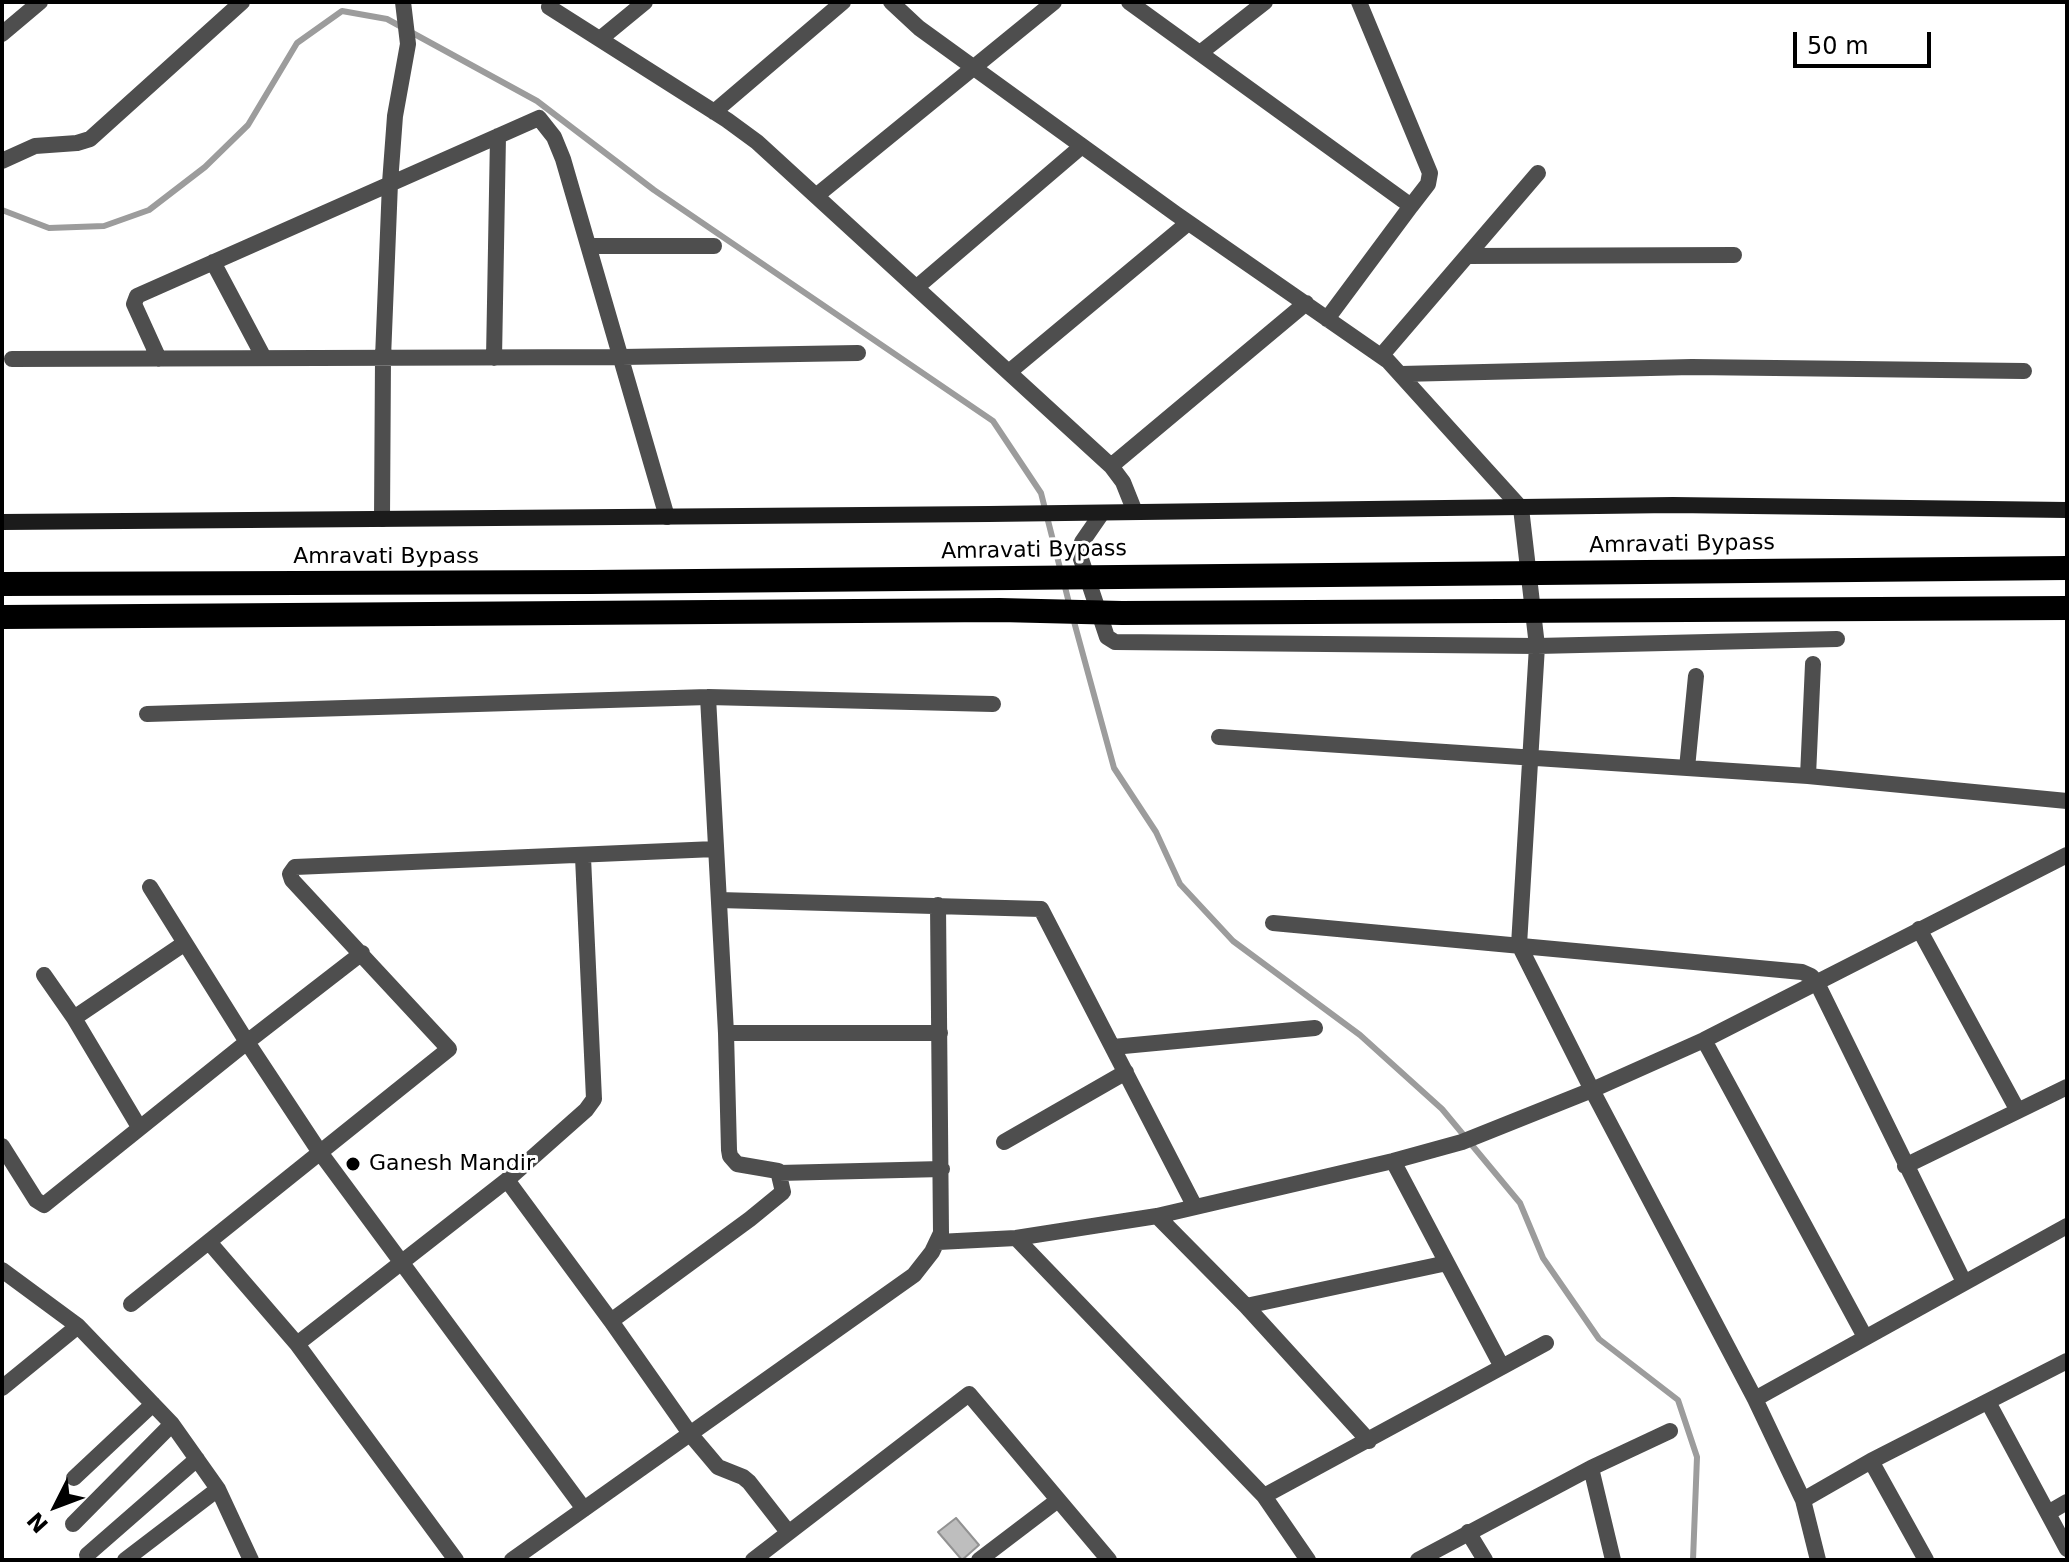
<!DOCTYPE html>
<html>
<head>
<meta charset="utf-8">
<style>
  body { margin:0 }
  #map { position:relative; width:2069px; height:1562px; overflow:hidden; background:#fff; font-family:"DejaVu Sans",sans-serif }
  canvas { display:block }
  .frame { position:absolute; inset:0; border:4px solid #000; pointer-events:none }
  .north { position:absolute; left:16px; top:1466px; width:80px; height:80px; -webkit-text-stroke:6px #fff; paint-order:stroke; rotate:228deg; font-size:22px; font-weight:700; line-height:32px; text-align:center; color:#000 }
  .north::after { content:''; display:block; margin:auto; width:28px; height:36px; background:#000; clip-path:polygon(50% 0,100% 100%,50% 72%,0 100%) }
  .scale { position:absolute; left:1793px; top:32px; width:138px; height:36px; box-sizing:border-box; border:4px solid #000; border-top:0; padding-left:10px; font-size:24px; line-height:28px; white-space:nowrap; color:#000; -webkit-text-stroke:6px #fff; paint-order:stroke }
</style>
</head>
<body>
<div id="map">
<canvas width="2069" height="1562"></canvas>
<div class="frame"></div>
<div class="north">N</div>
<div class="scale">50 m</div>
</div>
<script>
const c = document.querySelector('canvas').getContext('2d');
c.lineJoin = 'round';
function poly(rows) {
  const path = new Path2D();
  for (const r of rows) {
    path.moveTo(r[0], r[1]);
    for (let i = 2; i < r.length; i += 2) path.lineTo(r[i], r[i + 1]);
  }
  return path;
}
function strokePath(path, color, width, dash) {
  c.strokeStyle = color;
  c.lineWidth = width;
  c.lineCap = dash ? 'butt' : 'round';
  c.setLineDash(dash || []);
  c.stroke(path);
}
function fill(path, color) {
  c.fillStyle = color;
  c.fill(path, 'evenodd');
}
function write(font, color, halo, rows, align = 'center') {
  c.font = font + ' "DejaVu Sans",sans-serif';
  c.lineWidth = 6;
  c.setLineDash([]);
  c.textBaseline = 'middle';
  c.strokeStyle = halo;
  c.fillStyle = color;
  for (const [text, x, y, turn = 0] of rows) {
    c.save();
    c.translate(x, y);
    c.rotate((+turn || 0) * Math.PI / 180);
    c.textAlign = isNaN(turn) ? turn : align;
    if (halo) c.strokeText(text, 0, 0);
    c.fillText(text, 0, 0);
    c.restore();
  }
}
const stream = poly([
  [2,210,49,228,104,226,149,210,205,167,248,125,297,43,342,11,387,19,537,101,654,190,993,421,1041,493,1061,572],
  [1064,583,1070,607],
  [1073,618,1114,768,1156,832,1180,884,1233,941,1360,1035,1442,1109,1520,1203,1543,1258,1599,1339,1678,1400,1697,1457,1693,1560]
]);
const building = poly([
  [956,1518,979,1545,962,1560,938,1532,956,1518]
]);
const street = poly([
  [891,2,919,28,1176,214,1388,361,1521,508,1537,646,1519,945,1592,1090,1755,1399,1803,1500,1818,1560],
  [1129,2,1411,206,1327,319],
  [1359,2,1430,173,1428,184,1411,206],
  [549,7,727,120,757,142,1111,466,1123,482,1135,512],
  [2,34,40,2],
  [600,39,645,2],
  [1200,53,1265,2],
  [714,112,843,2],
  [2,161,35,146,77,143,90,139,242,2],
  [816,196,1054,2],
  [589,246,714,246],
  [1467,256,1734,255],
  [213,262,264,358],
  [917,287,1082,146],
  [1381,356,1538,173],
  [494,358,498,136],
  [12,359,622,357,858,353],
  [159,359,134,304,137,296,539,118,554,137,563,159,667,517],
  [1009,372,1188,223],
  [1401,374,1692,367,2024,371],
  [1111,466,1306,303],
  [1102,513,1082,542,1080,556,1107,637,1115,642,1537,646,1837,639],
  [382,519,383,358,390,183,395,116,408,44,403,2],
  [147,714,708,697,993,704],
  [1219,737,1808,776,2067,801],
  [1687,768,1696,676],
  [1808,776,1813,664],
  [150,887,247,1042,319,1151,584,1509],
  [719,900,1041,909,1195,1207],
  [1273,923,1802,972,1811,976,1817,983,1964,1282],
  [1919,929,2018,1111],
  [44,975,74,1018,139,1127],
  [74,1018,185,943],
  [726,1033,940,1033],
  [1704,1040,1865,1337],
  [1113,1047,1315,1028],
  [1004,1142,1126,1072],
  [2,1146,36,1200,44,1205,247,1042,362,953],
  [1905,1166,2067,1087],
  [779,1173,942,1169],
  [507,1180,586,1110,594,1099,583,857],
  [1157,1216,1246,1306,1369,1441],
  [1016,1238,1264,1496,1308,1560],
  [209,1242,297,1344,456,1560],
  [938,1242,1016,1238,1157,1216,1393,1161,1462,1142,1592,1090,1704,1040,2067,855],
  [2,1270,78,1326,172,1424,218,1489,251,1560],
  [131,1304,449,1049,292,880,290,874,295,867,715,849],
  [1246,1306,1447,1263],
  [611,1321,750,1219,783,1192,778,1171,737,1164,730,1156,729,1150,726,1033,708,697],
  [297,1344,507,1180,611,1321,691,1435,718,1467,743,1477,749,1482,788,1532],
  [1502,1367,1546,1343],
  [2,1388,78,1326],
  [1755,1399,2067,1226],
  [1988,1402,2067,1549],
  [1871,1461,1926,1560],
  [1591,1468,1670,1431],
  [74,1478,153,1404],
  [1264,1496,1502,1367,1393,1161],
  [1803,1500,1871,1461,2067,1361],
  [2048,1513,2067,1502],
  [73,1524,172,1424],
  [1468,1532,1485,1560],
  [87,1555,197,1459],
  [125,1560,218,1489],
  [512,1560,914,1275,932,1252,941,1233,938,905],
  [753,1560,969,1394,1109,1560],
  [979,1560,1058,1500],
  [1418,1560,1591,1468,1613,1560]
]);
const secondary = poly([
  [2,522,989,514,1673,505,2067,510]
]);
const highway = poly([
  [2,584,591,582,2067,568],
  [2,617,1000,610,1122,613,2067,608]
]);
const markers = [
  [353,1164,8,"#000"]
];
const streetNames = [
  ["Amravati Bypass",1682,545,-1],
  ["Amravati Bypass",1034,551,-1],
  ["Amravati Bypass",386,557]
];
const poiNames = [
  ["Ganesh Mandir",369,1164]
];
strokePath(stream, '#9c9c9c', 6);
fill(building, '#bebebe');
strokePath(building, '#929292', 2);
strokePath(street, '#4e4e4e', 16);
strokePath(secondary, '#1b1b1b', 16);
strokePath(highway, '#000', 24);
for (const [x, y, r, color] of markers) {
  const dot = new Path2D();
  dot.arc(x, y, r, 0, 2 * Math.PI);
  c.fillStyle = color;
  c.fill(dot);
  strokePath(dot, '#fff', 3);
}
write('22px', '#000', '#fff', streetNames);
write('22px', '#000', '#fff', poiNames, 'left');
</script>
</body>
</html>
